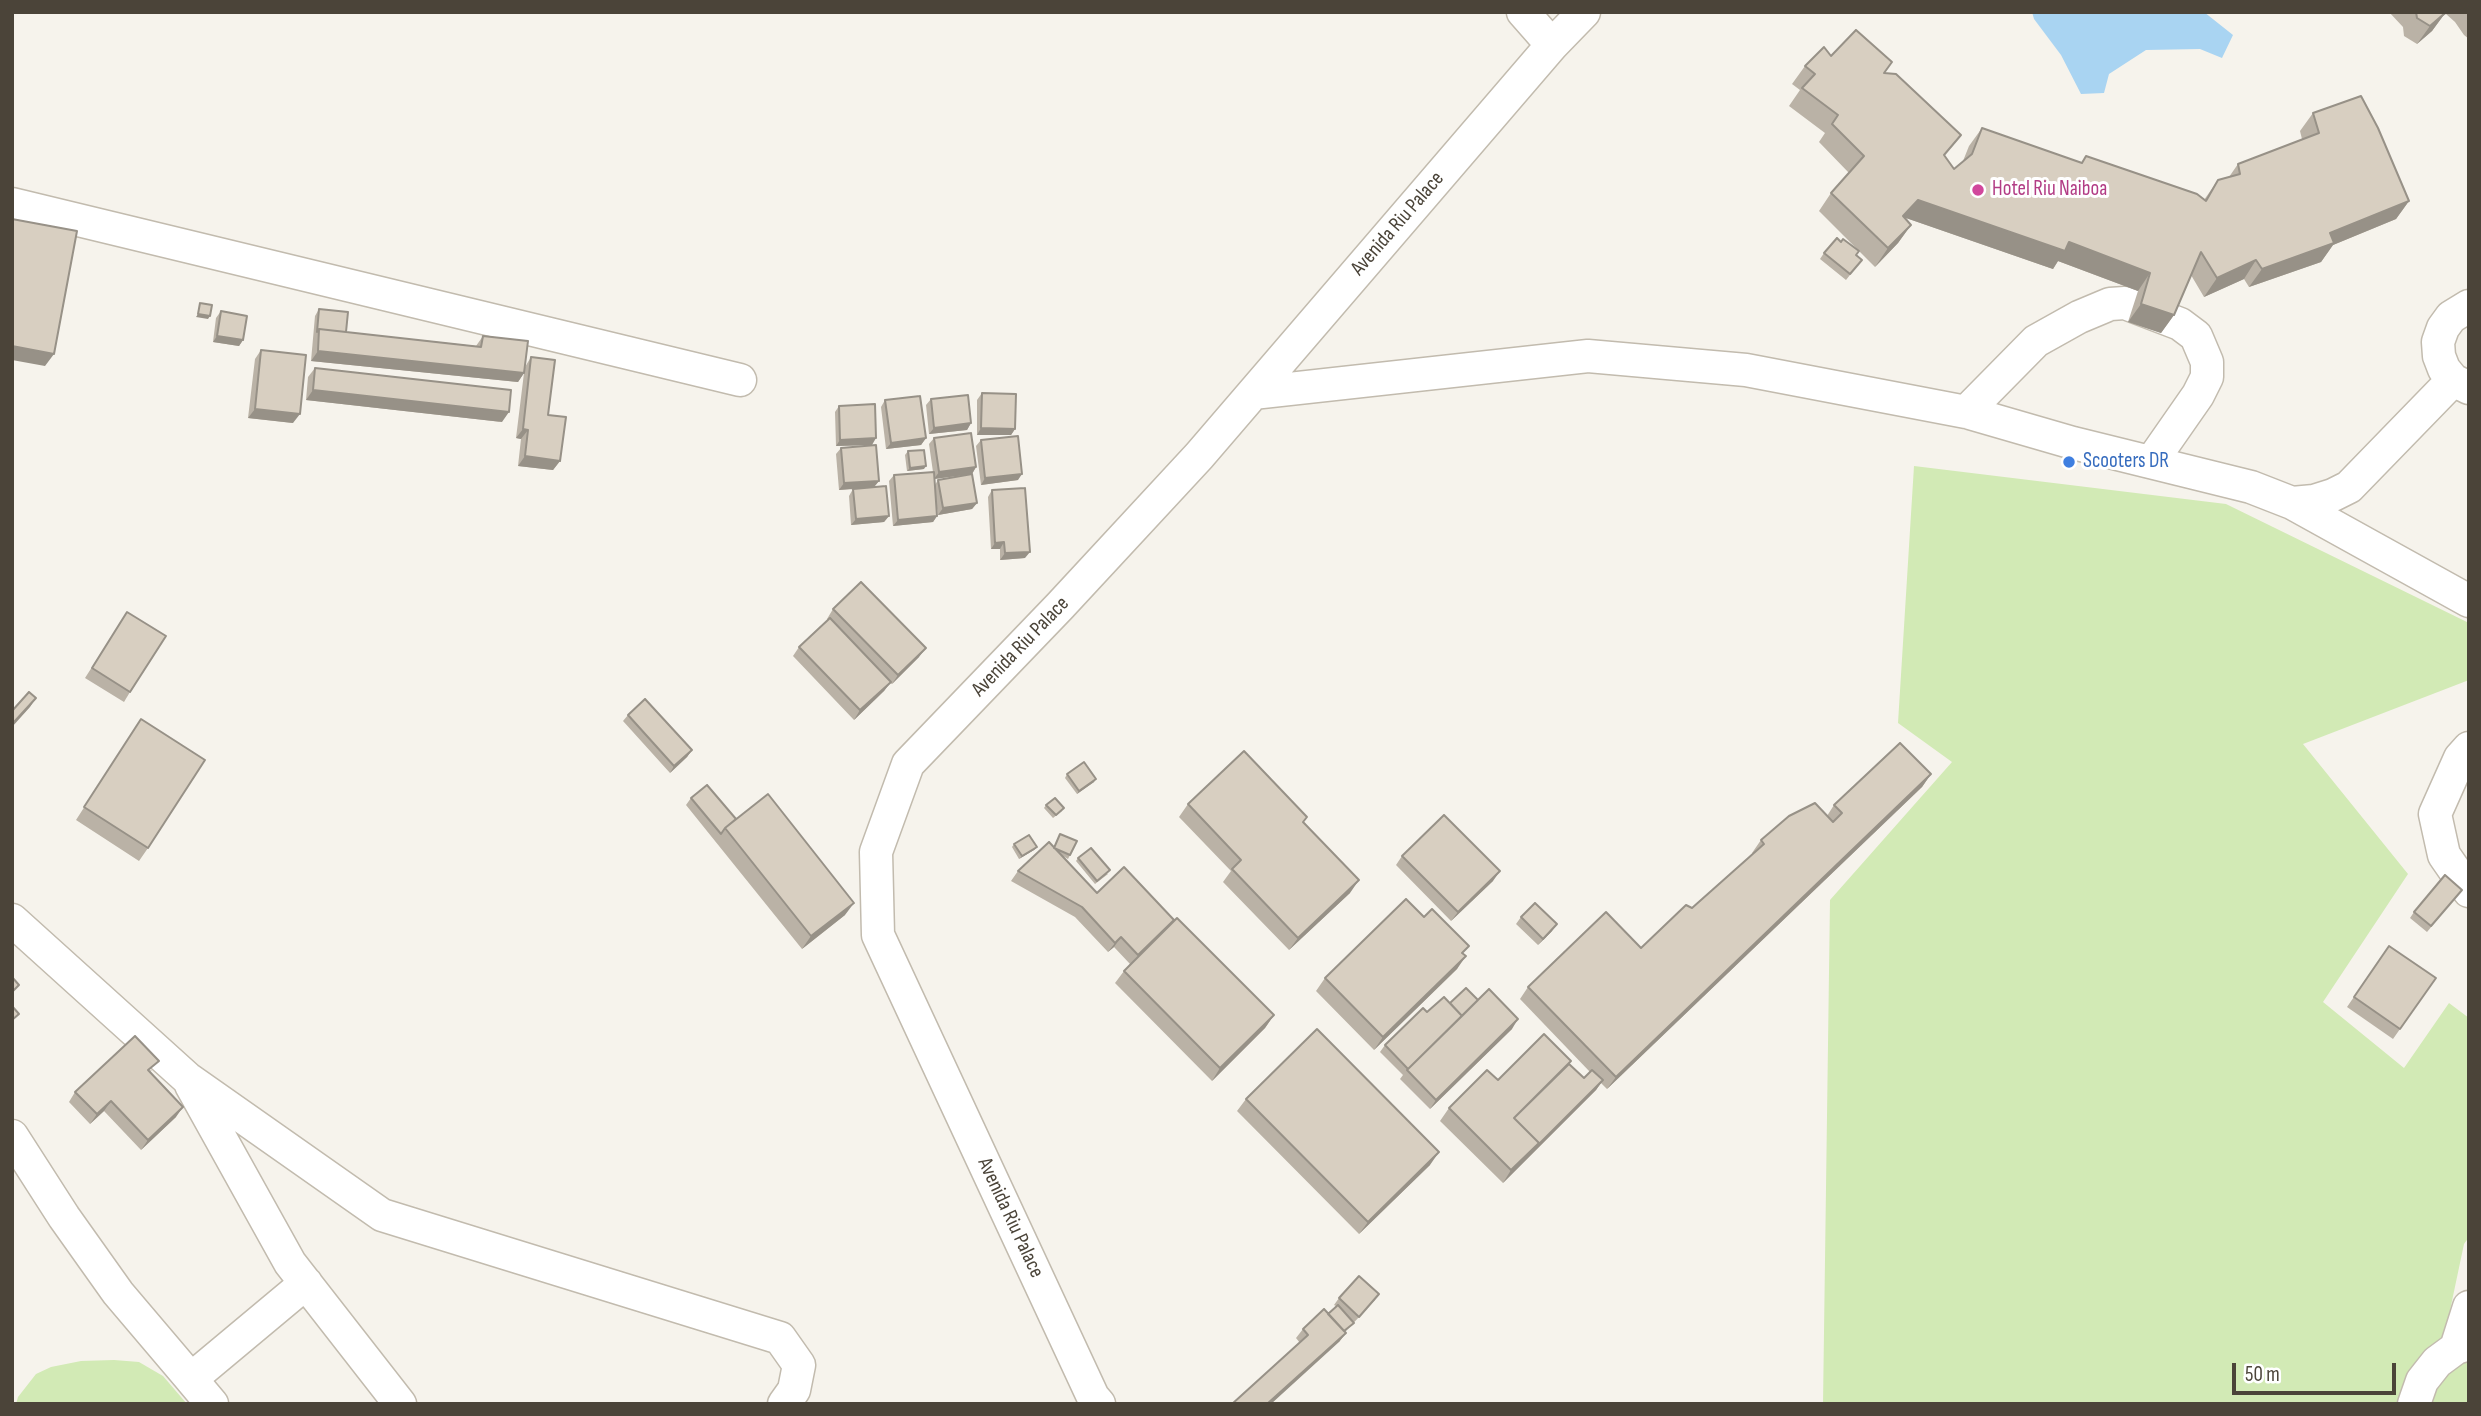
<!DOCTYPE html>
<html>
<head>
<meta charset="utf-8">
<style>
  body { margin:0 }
  #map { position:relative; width:2481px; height:1416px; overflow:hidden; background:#f6f3ec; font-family:"Sofia Sans Condensed",sans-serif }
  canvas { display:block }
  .frame { position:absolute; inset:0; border:14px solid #4b4439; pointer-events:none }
  .scale { position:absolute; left:2232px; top:1363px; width:164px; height:32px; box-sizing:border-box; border:4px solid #4b4439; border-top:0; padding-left:9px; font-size:21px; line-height:24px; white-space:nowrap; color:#4b4439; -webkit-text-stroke:5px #fff; paint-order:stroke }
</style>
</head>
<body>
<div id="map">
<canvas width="2481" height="1416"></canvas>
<div class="frame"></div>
<div class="scale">50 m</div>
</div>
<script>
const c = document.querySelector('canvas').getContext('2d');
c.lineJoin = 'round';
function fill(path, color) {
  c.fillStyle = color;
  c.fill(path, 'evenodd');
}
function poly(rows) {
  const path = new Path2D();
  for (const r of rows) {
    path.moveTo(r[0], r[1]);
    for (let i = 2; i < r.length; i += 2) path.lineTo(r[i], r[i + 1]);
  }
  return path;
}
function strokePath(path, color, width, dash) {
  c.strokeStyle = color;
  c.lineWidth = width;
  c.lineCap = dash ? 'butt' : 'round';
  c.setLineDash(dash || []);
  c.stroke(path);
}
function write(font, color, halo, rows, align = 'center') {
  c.font = font + ' "Sofia Sans Condensed",sans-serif';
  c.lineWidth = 6;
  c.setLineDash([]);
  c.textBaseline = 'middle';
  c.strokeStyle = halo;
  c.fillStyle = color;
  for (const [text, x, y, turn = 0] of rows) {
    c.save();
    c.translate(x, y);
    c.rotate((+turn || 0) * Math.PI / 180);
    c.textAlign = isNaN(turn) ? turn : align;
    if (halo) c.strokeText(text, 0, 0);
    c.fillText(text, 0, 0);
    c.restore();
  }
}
const green = poly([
  [1914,466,2226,504,2469,623,2469,680,2303,744,2408,874,2323,1002,2404,1068,2449,1003,2469,1018,2469,1237,2464,1244,2445,1334,2415,1366,2410,1404,1823,1404,1830,900,1952,762,1898,723],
  [2469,1344,2469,1404,2414,1404],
  [114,1360,139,1362,163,1376,187,1404,16,1404,18,1397,36,1374,51,1367,81,1361]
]);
const water = poly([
  [2032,12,2204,12,2233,35,2222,58,2200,49,2146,50,2109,74,2104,93,2081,94,2061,55,2034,19]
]);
const minor = poly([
  [1523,12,1552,45],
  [12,204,740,380],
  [2469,306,2451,317,2443,328,2438,342,2439,356,2444,369,2453,380,2469,388],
  [1253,393,1588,356,1746,370,1966,412,2073,443,2251,487,2292,503,2314,501,2333,495,2349,487,2453,380],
  [1966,412,2036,341,2079,317,2110,304,2125,303,2180,324,2196,336,2207,362,2207,377,2198,395,2152,461],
  [2292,503,2469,601],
  [2469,748,2460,758,2435,814,2444,855,2469,891],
  [12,920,187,1078,382,1215,780,1338,799,1365,794,1390,784,1404],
  [191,1085,290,1263,400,1404],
  [12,1136,64,1217,118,1293,191,1379,306,1283],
  [2456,1348,2469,1307],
  [191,1379,212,1404],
  [1099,1404,1093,1397,878,935,876,852,908,764,1060,606,1199,456,1552,45,1584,12],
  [2414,1404,2422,1381,2437,1362,2456,1348,2469,1344]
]);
const wall = poly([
  [2389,12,2469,12,2469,39,2464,35,2455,22,2446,14,2443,16,2432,31,2417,44,2404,36,2403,27],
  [1805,66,1885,73,1954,169,1963,161,1969,146,1982,128,2081,163,2086,156,2204,200,2218,180,2229,177,2238,164,2302,139,2300,131,2313,113,2409,201,2396,219,2333,245,2321,262,2249,287,2244,279,2204,297,2191,275,2174,315,2161,333,2128,322,2138,291,2058,261,2053,269,1906,218,1911,225,1898,243,1875,267,1819,211,1831,193,1849,173,1819,142,1825,133,1789,106,1800,90,1792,84],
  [1824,253,1857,266,1846,280,1820,259],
  [319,309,346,332,476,346,483,336,525,367,531,357,548,415,560,461,553,470,518,466,521,439,516,438,524,373,518,382,311,361,315,316],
  [221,311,243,340,239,346,213,342,216,318],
  [261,350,293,423,248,418,255,359],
  [315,368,502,422,306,400,308,377],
  [982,393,1015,429,1011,435,977,435,977,400],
  [931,399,971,423,967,430,929,434,926,405],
  [885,400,926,438,921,445,886,449,881,407],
  [839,406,872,445,836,446,835,412],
  [934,438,976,467,972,474,934,479,935,485,938,480,977,503,972,509,938,515,936,501,937,516,933,522,893,526,889,481,894,475,933,472,929,444],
  [981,440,1018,480,981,485,976,446],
  [841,448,879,481,874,487,889,516,884,522,851,525,849,496,853,489,868,488,839,490,836,454],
  [908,451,924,469,907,471,905,455],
  [992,490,1025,558,1000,560,1000,549,991,549,988,497],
  [833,609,919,657,892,684,890,683,884,691,854,720,793,656,799,647,828,620,827,619],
  [127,612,130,692,124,702,85,678],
  [628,715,692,750,687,757,670,773,623,721],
  [141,719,148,848,139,861,76,820],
  [1067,774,1094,782,1077,794,1065,778],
  [1931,774,1922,787,1607,1089,1601,1083,1596,1090,1503,1183,1440,1121,1449,1108,1498,1080,1571,1061,1569,1064,1584,1078,1590,1072,1520,999,1528,987,1641,948,1692,908,1753,854,1752,853,1761,840,1827,816,1834,805],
  [691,798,736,819,845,915,802,949,686,805],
  [1188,804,1307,817,1303,822,1350,893,1289,950,1223,882,1231,871,1179,817],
  [1046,805,1062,811,1053,818,1044,808],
  [1060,834,1070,855,1068,859,1063,856,1097,893,1174,920,1274,1015,1265,1028,1212,1081,1115,983,1124,971,1130,964,1114,947,1108,952,1075,917,1011,881,1018,871,1054,847],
  [1014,844,1037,847,1034,850,1019,859,1012,847],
  [1402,856,1493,881,1451,921,1396,865],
  [1078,858,1108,874,1095,884,1076,861],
  [2462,890,2427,932,2410,918,2414,912],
  [1424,917,1464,954,1457,969,1374,1050,1316,991,1325,978],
  [1521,917,1552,931,1538,945,1516,924],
  [2389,946,2436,978,2393,1039,2347,1007],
  [1478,1000,1512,1029,1430,1109,1400,1079,1403,1075,1380,1052,1385,1045,1427,1012,1450,1003],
  [152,1070,150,1072,176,1117,141,1150,104,1111,90,1124,69,1102,75,1092],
  [1246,1099,1430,1165,1359,1234,1237,1111],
  [1339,1298,1375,1300,1345,1332,1346,1333,1339,1342,1300,1343,1296,1338,1303,1329,1328,1314,1336,1306,1334,1305]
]);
const shadedWall = poly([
  [2434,12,2447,12,2443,16,2432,31,2417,44,2430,26],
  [1918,200,2069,242,2150,273,2138,291,2058,261,2053,269,1906,218,1890,234,1903,216],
  [2409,201,2396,219,2333,245,2321,262,2249,287,2262,269,2330,233],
  [1911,225,1898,243,1875,267,1888,248],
  [2256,260,2244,279,2204,297,2217,278],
  [2141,304,2174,315,2161,333,2128,322],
  [198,314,210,316,208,319,196,317],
  [217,336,243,340,239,346,213,342],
  [12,346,54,354,45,366,12,360],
  [318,351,524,373,518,382,311,361],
  [313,390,509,412,502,422,306,400],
  [255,409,300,414,293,423,248,418],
  [971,423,967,430,929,434,934,428],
  [981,428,1015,429,1011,435,977,435],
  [523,429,528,430,521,439,516,438],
  [876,438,872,445,836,446,840,440],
  [926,438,921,445,886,449,891,443],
  [525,456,560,461,553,470,518,466],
  [926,466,924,469,907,471,910,468],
  [976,467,972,474,934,479,939,472],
  [1022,474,1018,480,981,485,985,478],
  [879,481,874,487,839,490,844,483],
  [977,503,972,509,938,515,943,508],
  [889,516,884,522,851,525,856,519],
  [937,516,933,522,893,526,898,520],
  [1004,542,1000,549,991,549,995,543],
  [1030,552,1025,558,1000,560,1005,553],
  [926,648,919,657,892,684,898,675],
  [891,682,884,691,854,720,860,710],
  [36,698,30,707,12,727,14,722],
  [692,750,687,757,670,773,674,766],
  [1931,774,1922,787,1607,1089,1616,1077],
  [1096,779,1094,782,1077,794,1079,791],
  [1037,847,1034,850,1019,859,1022,856],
  [1500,871,1493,881,1451,921,1458,912],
  [1359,880,1350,893,1289,950,1298,938],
  [854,903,845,915,802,949,811,936],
  [1557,924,1552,931,1538,945,1543,939],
  [1121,937,1114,947,1108,952,1115,943],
  [1466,956,1457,969,1374,1050,1383,1037],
  [1274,1015,1265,1028,1212,1081,1220,1068],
  [1518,1019,1512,1029,1430,1109,1436,1100],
  [1603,1080,1596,1090,1503,1183,1511,1170],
  [111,1101,104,1111,90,1124,97,1114],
  [183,1107,176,1117,141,1150,148,1140],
  [1439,1152,1430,1165,1359,1234,1368,1222],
  [1346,1333,1339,1342,1271,1404,1267,1404]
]);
const building = poly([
  [2416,12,2444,12,2445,13,2430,26,2417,18,2416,12],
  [1856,30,1892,62,1884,73,1896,74,1961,135,1944,155,1954,169,1972,154,1982,128,2082,163,2086,156,2197,194,2206,201,2218,180,2240,174,2238,164,2319,133,2313,113,2361,96,2378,128,2409,201,2330,233,2334,243,2262,269,2256,260,2217,278,2201,252,2174,315,2141,304,2150,273,2069,242,2065,251,1918,200,1903,216,1911,225,1888,248,1831,193,1864,156,1832,124,1838,115,1802,88,1815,74,1805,66,1824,47,1831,56,1856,30],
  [12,219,77,231,54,354,12,346,12,219],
  [1837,238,1841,242,1843,239,1859,251,1856,255,1862,260,1850,274,1824,253,1837,238],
  [200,303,212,305,210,316,198,314,200,303],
  [319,309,348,312,346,332,319,329,317,332,319,309],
  [221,311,247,316,243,340,217,336,221,311],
  [319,329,481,347,483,336,528,341,524,373,318,351,319,329],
  [261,350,306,355,300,414,255,409,261,350],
  [531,357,555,360,548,415,566,417,560,461,525,456,528,430,523,429,531,357],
  [315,368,511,390,509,412,313,390,315,368],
  [982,393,1016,394,1015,429,981,428,982,393],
  [968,395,971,423,934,428,931,399,968,395],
  [920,396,926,438,891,443,885,400,920,396],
  [875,404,876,438,840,440,839,406,875,404],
  [971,433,976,467,939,472,934,438,971,433],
  [1018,436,1022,474,985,478,981,440,1018,436],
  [876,445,879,481,844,483,841,448,876,445],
  [924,450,926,466,910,468,908,451,924,450],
  [934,472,937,516,898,520,894,475,934,472],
  [972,474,977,503,943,508,938,480,972,474],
  [886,486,889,516,856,519,853,489,886,486],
  [1025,488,1030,552,1005,553,1004,542,995,543,992,490,1025,488],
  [861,582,926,648,898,675,833,609,861,582],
  [127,612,166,636,130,692,92,668,127,612],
  [830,618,891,682,860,710,799,647,830,618],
  [29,692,36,698,14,722,12,721,12,711,29,692],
  [645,699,692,750,674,766,628,715,645,699],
  [141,719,205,760,148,848,84,807,141,719],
  [1900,743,1931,774,1616,1077,1528,987,1606,912,1641,948,1686,905,1692,908,1764,844,1761,840,1789,816,1815,803,1833,822,1842,813,1834,805,1900,743],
  [1244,751,1307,817,1303,822,1359,880,1298,938,1232,869,1241,860,1188,804,1244,751],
  [1084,762,1096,779,1079,791,1067,774,1084,762],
  [707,785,736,819,725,828,721,834,691,798,707,785],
  [768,794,854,903,811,936,725,828,768,794],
  [1055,798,1064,808,1056,815,1046,805,1055,798],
  [1444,815,1500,871,1458,912,1402,856,1444,815],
  [1060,834,1077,841,1070,855,1054,848,1060,834],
  [1029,835,1037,847,1022,856,1014,844,1029,835],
  [1049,842,1097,893,1124,867,1174,920,1138,955,1121,937,1115,943,1082,907,1018,871,1049,842],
  [1091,848,1110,870,1097,881,1078,858,1091,848],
  [2445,875,2462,890,2431,926,2414,912,2445,875],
  [1406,899,1424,917,1432,909,1469,946,1462,953,1466,956,1383,1037,1325,978,1406,899],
  [1535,903,1557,924,1543,939,1521,917,1535,903],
  [1177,918,1274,1015,1220,1068,1124,971,1177,918],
  [2389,946,2436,978,2400,1029,2354,997,2389,946],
  [12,977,19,985,12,992,12,977],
  [1466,988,1478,1000,1462,1016,1450,1003,1466,988],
  [1489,989,1518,1019,1436,1100,1407,1070,1489,989],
  [1444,997,1462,1016,1408,1069,1385,1045,1423,1008,1427,1012,1444,997],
  [12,1006,19,1014,12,1020,12,1006],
  [1317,1029,1439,1152,1368,1222,1246,1099,1317,1029],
  [1544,1034,1571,1061,1514,1118,1539,1143,1511,1170,1449,1108,1487,1070,1498,1080,1544,1034],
  [135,1036,159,1061,148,1070,183,1107,148,1140,111,1101,97,1114,75,1092,135,1036],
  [1569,1064,1584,1078,1592,1070,1603,1080,1537,1146,1539,1143,1514,1118,1569,1064],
  [1359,1276,1379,1294,1359,1317,1339,1298,1359,1276],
  [1338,1305,1354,1323,1344,1331,1328,1314,1338,1305],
  [1324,1309,1346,1333,1267,1404,1232,1404,1308,1335,1303,1329,1324,1309]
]);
const markers = [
  [1978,190,7,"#d1479c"],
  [2069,462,7,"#3f7fe0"]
];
const hotelNames = [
  ["Hotel Riu Naiboa",1992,190]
];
const streetNames = [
  ["Avenida Riu Palace",1398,224,-49],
  ["Avenida Riu Palace",1021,647,-46],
  ["Avenida Riu Palace",1010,1218,65]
];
const shopNames = [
  ["Scooters DR",2083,462]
];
fill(green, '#d2eab5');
fill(water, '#a9d4f2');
strokePath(minor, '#c2bbae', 35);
strokePath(minor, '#fff', 32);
fill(wall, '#bab2a6');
fill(shadedWall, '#979187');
fill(building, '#d8cfc1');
strokePath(building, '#979187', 2);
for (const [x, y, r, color] of markers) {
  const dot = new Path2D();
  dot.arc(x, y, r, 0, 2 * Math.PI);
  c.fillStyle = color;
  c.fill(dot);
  strokePath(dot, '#fff', 2.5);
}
write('21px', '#b23c85', '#fff', hotelNames, 'left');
write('21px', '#4b4439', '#fff', streetNames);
write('21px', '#366cbe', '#fff', shopNames, 'left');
</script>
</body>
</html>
